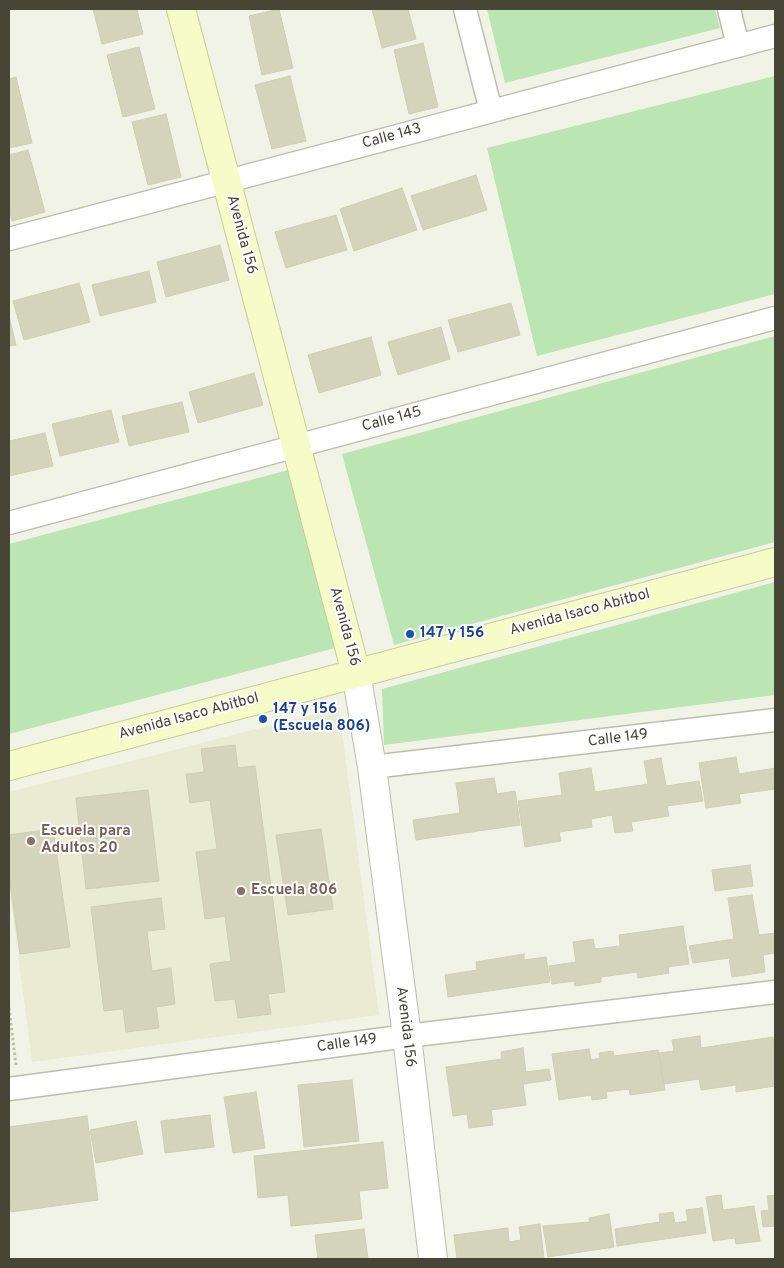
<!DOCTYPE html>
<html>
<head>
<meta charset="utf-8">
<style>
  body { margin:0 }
  #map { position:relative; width:784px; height:1268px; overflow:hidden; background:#f2f3e7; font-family:Overpass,sans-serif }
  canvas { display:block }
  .frame { position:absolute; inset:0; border:10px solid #464536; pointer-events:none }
</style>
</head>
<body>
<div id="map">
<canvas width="784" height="1268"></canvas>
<div class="frame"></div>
</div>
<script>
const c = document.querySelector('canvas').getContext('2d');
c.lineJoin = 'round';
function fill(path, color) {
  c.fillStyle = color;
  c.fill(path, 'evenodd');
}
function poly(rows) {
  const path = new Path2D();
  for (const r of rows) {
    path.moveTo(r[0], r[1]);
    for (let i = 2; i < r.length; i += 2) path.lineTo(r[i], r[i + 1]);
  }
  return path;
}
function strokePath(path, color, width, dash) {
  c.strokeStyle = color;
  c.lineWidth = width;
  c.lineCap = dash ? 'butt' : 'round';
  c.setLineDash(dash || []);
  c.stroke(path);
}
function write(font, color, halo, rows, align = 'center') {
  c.font = font + ' Overpass,sans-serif';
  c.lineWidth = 4;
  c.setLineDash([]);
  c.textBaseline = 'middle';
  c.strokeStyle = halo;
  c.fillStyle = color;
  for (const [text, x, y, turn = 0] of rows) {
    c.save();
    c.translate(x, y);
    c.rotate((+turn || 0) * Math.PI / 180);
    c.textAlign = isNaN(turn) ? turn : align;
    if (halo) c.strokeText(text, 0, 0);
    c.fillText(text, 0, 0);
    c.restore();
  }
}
const education = poly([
  [339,708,379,1015,32,1062,9,885,9,792]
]);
const green = poly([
  [487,9,715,9,720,28,505,83],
  [775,76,775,294,537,356,487,148],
  [775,336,775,542,394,645,342,454],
  [288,470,335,648,9,734,9,544],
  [775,582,775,695,384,745,382,689]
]);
const building = poly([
  [93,9,137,9,143,34,102,44,93,9],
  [279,9,293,68,262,75,249,16,279,9],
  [372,9,408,9,416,39,382,48,372,9],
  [423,43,438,107,409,114,394,50,423,43],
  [139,47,155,109,123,117,107,55,139,47],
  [290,76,306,141,272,149,255,85,290,76],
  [16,77,32,143,9,148,9,79,16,77],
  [166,114,181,177,148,185,132,122,166,114],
  [28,150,45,212,12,221,9,207,9,155,28,150],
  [476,175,487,210,423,230,411,196,476,175],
  [402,188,417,230,354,251,340,209,402,188],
  [336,215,347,250,286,268,275,232,336,215],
  [220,245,229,280,166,297,157,262,220,245],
  [149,271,156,302,100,316,92,285,149,271],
  [79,283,90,322,24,340,13,301,79,283],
  [511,303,520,335,458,352,448,320,511,303],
  [9,316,16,345,9,346,9,316],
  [441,327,450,359,398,375,388,342,441,327],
  [371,337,381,375,319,393,308,355,371,337],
  [254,373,263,405,198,423,189,392,254,373],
  [182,402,189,432,129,446,122,416,182,402],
  [111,410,119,442,60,456,52,424,111,410],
  [45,433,53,466,9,476,9,441,45,433],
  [235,745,238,768,255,766,285,992,268,994,271,1014,238,1018,235,999,215,1001,210,964,231,961,225,916,205,919,196,852,217,849,210,800,190,803,186,774,204,772,201,749,235,745],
  [736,757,739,774,775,768,775,789,739,794,741,803,706,808,699,763,736,757],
  [661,758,666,786,699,781,703,801,667,806,669,816,631,822,633,831,615,833,612,815,591,819,592,827,559,832,561,841,525,847,518,801,562,795,559,773,591,768,595,792,648,784,644,761,661,758],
  [494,778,497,794,515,791,520,825,416,840,413,820,460,813,456,783,494,778],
  [148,790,159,881,86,889,76,798,148,790],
  [53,829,70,947,20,954,9,875,9,835,53,829],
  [321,829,333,909,288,915,276,835,321,829],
  [750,865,753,886,715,891,712,870,750,865],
  [752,895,759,935,775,933,775,953,763,955,765,972,732,977,729,958,693,963,689,946,734,939,728,898,752,895],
  [161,898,165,929,147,931,152,971,171,968,175,1004,156,1007,159,1028,126,1032,123,1009,104,1011,91,907,161,898],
  [683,926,689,964,668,967,669,973,638,978,637,972,601,977,601,982,575,986,574,981,552,984,549,966,576,962,573,942,593,939,595,949,620,946,619,935,683,926],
  [524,954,524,960,546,957,550,982,448,997,445,975,477,970,476,962,524,954],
  [700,1036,701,1048,773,1037,775,1052,775,1086,736,1092,736,1085,701,1090,699,1079,664,1084,659,1053,674,1051,672,1040,700,1036],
  [523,1048,526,1072,549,1069,551,1080,523,1084,526,1105,491,1110,493,1125,469,1128,467,1114,453,1116,446,1067,502,1059,501,1052,523,1048],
  [589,1049,591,1060,600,1058,599,1053,613,1051,614,1056,658,1050,665,1090,630,1095,629,1089,606,1092,607,1098,592,1100,591,1095,559,1100,552,1054,589,1049],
  [352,1080,359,1141,304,1147,298,1085,352,1080],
  [256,1092,265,1148,233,1153,224,1097,256,1092],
  [210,1115,214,1147,165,1153,161,1121,210,1115],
  [87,1116,98,1200,11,1212,9,1199,9,1127,87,1116],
  [136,1121,143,1154,96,1163,90,1130,136,1121],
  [383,1142,388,1188,359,1191,362,1219,291,1226,288,1195,258,1198,254,1156,383,1142],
  [721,1195,723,1210,754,1206,760,1241,736,1244,735,1238,713,1241,706,1197,721,1195],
  [775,1195,775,1226,763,1227,761,1211,769,1210,767,1196,775,1195],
  [702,1208,706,1233,617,1246,615,1229,660,1222,659,1214,673,1212,675,1223,688,1221,686,1210,702,1208],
  [609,1214,614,1247,548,1257,543,1226,590,1222,589,1218,609,1214],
  [540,1224,544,1259,457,1259,454,1235,508,1228,509,1242,521,1240,519,1227,540,1224],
  [364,1229,368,1259,318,1259,315,1235,364,1229]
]);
const path = poly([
  [9,1008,16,1065]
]);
const minor = poly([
  [465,9,491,111],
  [729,9,738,46],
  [9,239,775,36],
  [9,523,775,318],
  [372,767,775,720],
  [9,1089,407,1036,775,992]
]);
const tertiary = poly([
  [356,673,372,767,407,1036,433,1259]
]);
const secondary = poly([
  [181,9,356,673],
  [9,766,775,562]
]);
const markers = [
  [410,634,5,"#1a4fb4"],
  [263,719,5,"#1a4fb4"],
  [31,841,5,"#8d6e63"],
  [241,891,5,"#8d6e63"]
];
const streetNames = [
  ["Calle 143",392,137,-15],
  ["Avenida 156",241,235,75],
  ["Calle 145",392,420,-15],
  ["Avenida Isaco Abitbol",580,613,-15],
  ["Avenida 156",344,627,75],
  ["Avenida Isaco Abitbol",189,717,-15],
  ["Calle 149",618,739,-7],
  ["Avenida 156",405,1027,83],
  ["Calle 149",347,1044,-8]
];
const transitNames = [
  ["147 y 156",420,634],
  ["147 y 156",273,710],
  ["(Escuela 806)",273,727]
];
const educationNames = [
  ["Escuela para",41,832],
  ["Adultos 20",41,849],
  ["Escuela 806",251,891]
];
fill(education, '#e9ebd2');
fill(green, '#bbe5b2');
fill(building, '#d4d4bd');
strokePath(building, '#ceceb1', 1);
strokePath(minor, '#bdbeaa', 25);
strokePath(tertiary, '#bdbeaa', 30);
strokePath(secondary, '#c8ce96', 30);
strokePath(path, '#bebf9c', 3, [2.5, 2.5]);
strokePath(minor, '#fff', 22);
strokePath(tertiary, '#fff', 28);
strokePath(secondary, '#f5fcc8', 28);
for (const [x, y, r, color] of markers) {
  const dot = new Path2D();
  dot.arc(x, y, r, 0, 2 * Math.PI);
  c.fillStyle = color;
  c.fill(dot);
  strokePath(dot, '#fff', 2);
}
write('15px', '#464536', '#fff', streetNames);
write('bold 15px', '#164399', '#fff', transitNames, 'left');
write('bold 15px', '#785e54', '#fff', educationNames, 'left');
</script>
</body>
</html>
